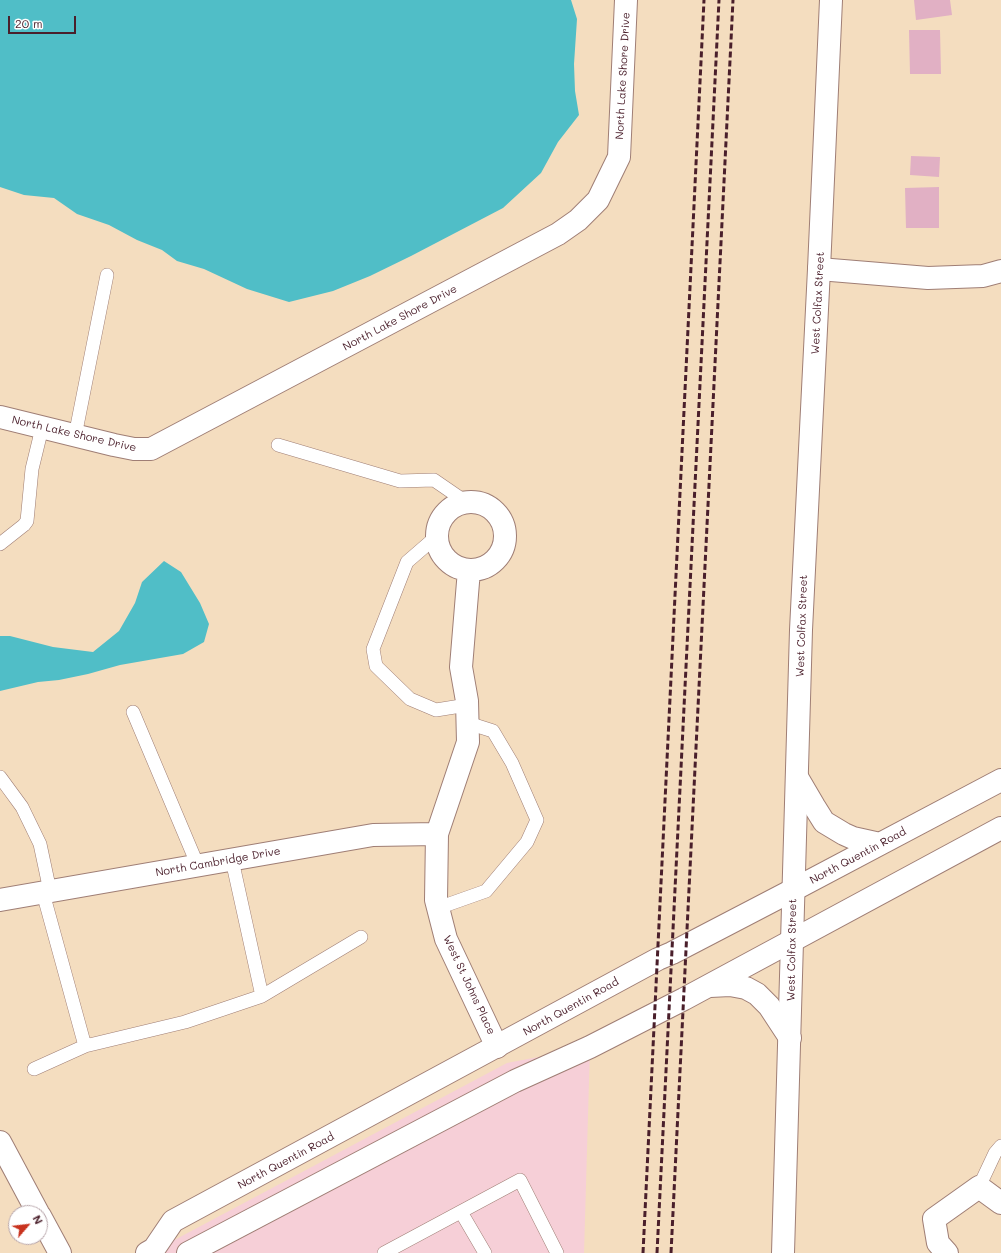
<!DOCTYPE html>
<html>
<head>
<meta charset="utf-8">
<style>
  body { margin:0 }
  #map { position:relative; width:1001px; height:1253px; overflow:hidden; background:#f4ddbf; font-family:Mali,sans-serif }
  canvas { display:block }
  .north { position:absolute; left:8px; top:1205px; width:40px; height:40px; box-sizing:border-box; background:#fff; border:1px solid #b7a5aa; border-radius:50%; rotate:62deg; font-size:11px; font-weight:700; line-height:16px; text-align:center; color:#4a1f2b }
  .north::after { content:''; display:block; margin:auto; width:14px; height:18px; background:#c8321e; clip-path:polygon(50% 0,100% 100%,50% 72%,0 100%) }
  .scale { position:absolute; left:8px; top:16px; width:68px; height:18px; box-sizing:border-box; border:2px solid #4a1f2b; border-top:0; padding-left:5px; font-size:12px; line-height:14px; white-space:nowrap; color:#4a1f2b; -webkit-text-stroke:3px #fff; paint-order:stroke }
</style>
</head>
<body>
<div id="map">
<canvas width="1001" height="1253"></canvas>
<div class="north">N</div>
<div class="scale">20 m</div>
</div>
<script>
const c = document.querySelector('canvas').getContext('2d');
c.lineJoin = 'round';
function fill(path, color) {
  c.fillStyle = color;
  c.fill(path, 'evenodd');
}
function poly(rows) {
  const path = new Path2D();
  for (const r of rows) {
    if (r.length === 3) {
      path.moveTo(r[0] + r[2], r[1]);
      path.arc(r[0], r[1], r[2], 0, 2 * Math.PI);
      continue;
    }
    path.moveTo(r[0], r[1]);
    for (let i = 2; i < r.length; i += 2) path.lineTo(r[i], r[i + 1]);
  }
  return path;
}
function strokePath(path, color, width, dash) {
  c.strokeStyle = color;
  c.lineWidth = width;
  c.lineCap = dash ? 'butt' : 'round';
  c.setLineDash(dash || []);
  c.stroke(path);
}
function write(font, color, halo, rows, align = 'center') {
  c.font = font + ' Mali,sans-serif';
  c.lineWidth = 4;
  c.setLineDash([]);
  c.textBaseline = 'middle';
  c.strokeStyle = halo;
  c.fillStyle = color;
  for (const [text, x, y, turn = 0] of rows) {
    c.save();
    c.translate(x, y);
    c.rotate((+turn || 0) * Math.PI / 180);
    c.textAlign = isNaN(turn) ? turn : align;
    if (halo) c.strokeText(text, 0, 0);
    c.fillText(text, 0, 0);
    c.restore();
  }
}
const built = poly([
  [590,1047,584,1253,150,1253,507,1063]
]);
const water = poly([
  [0,0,571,0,577,19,574,64,575,91,579,115,558,142,541,173,503,208,411,256,370,276,333,291,289,302,247,289,204,269,177,261,162,250,137,240,109,225,77,214,54,198,24,195,0,187],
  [164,561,181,572,200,603,209,624,204,642,183,654,120,665,88,674,59,680,38,682,0,691,0,636,10,636,53,647,93,652,119,631,135,603,142,582]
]);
const building = poly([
  [914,0,950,0,952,15,916,20],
  [909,30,940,30,941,74,910,74],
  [911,156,940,157,939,177,910,175],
  [939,187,939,228,906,228,905,188]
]);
const service = poly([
  [75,436,107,275],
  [278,445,400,481,434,480,466,502],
  [437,536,407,562,373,649,376,666,410,699,436,710,467,705],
  [0,544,24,525,27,521,32,469,42,428],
  [133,712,198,866],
  [0,777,22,807,40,844,50,891],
  [43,893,85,1046,185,1022,262,996,232,860],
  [438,908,486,891,527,842,537,820,512,763,493,731,468,723],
  [262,996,361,937],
  [34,1069,85,1046],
  [979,1187,995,1153,1001,1146],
  [461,1212,485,1253],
  [384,1253,520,1180,557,1253]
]);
const minor = poly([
  [819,269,928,278,983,276,1001,271],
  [0,417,114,445,134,449,151,449,558,234,578,220,598,200,619,157,626,0],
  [471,536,34],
  [469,570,461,667,467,701,468,742,437,834,436,900,446,939,497,1047],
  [0,900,373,835,437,834],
  [0,1142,38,1213],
  [40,1216,60,1253],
  [947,1253,938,1243,934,1219,979,1187,1001,1203]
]);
const tertiary = poly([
  [783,1253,801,630,819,269,831,0]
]);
const secondary = poly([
  [797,777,814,806,824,822,844,834,853,838,880,844],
  [710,986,730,985,746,988,757,994,769,1006,790,1038],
  [147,1253,154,1249,173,1221,658,959,672,953,793,890,1001,780],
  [188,1253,515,1081,590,1047,684,999,1001,828]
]);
const rail = poly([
  [643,1253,704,0],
  [657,1253,719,0],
  [671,1253,733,0]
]);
const streetNames = [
  ["North Lake Shore Drive",623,76,-87],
  ["West Colfax Street",818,303,-87],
  ["North Lake Shore Drive",400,318,-28],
  ["North Lake Shore Drive",74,434,13],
  ["West Colfax Street",802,626,-88],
  ["North Quentin Road",858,856,-28],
  ["North Cambridge Drive",218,862,-10],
  ["West Colfax Street",792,950,-89],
  ["West St Johns Place",469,985,65],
  ["North Quentin Road",571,1007,-29],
  ["North Quentin Road",286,1161,-28]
];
fill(built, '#f6cfd7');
fill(water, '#50bec7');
fill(building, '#e1b0c4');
strokePath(service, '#9f7e75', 14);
strokePath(minor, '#9f7e75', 24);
strokePath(tertiary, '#9f7e75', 24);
strokePath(secondary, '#9f7e75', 24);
strokePath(service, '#fff', 13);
strokePath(minor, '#fff', 22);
strokePath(tertiary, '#fff', 22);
strokePath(secondary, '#fff', 22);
strokePath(rail, '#4a1f2b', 3, [6, 3]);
write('11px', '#4a1f2b', '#fff', streetNames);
</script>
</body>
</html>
